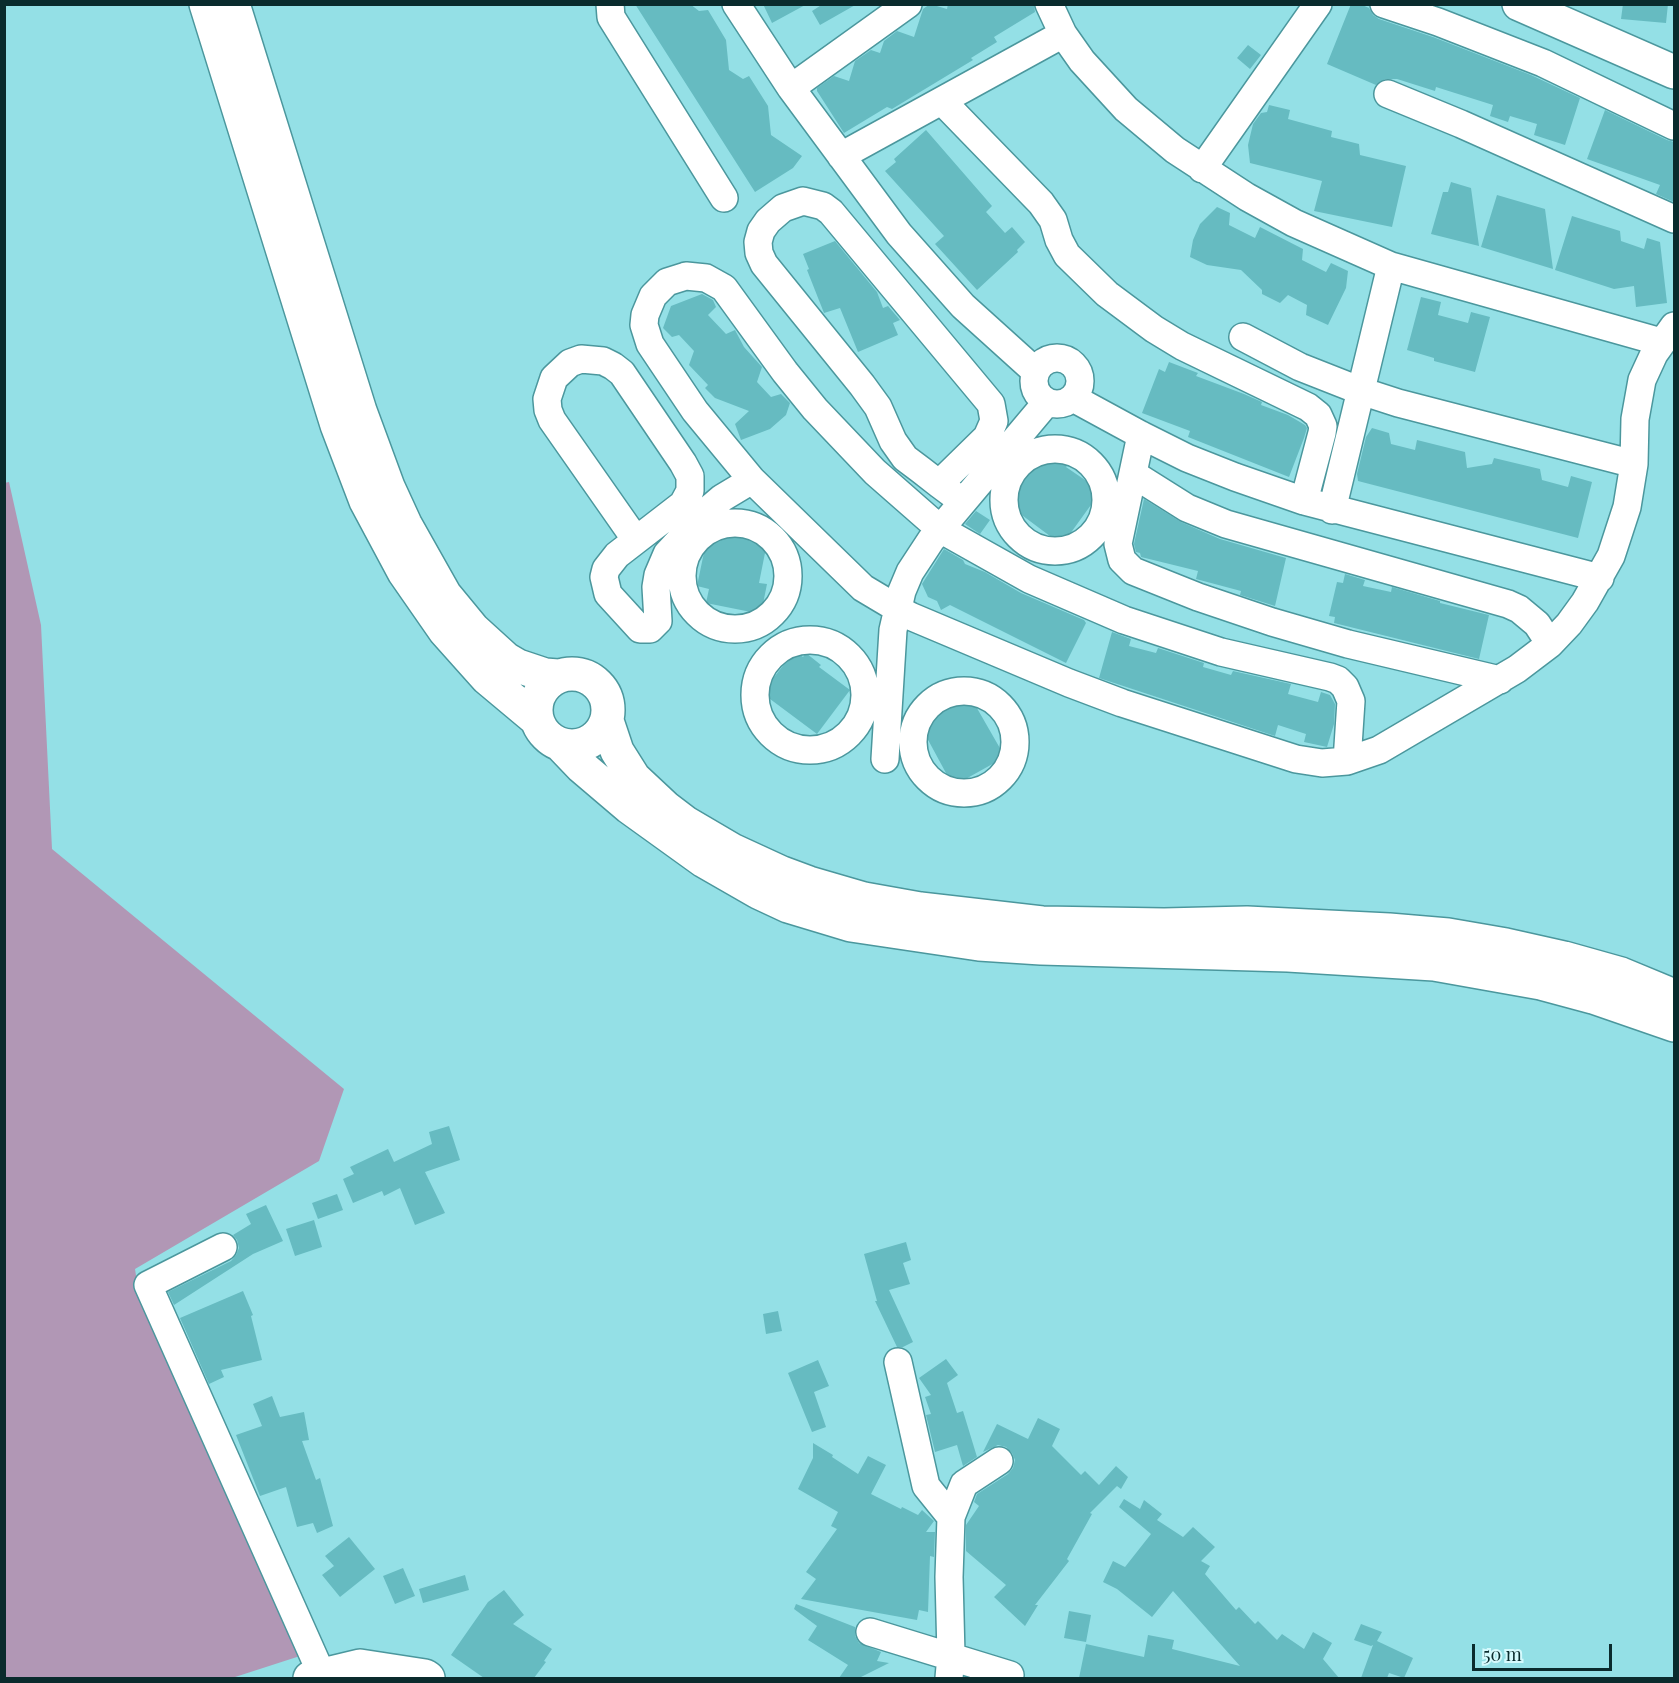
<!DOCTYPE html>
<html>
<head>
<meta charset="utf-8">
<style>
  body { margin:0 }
  #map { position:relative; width:1679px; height:1683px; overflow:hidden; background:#94e0e6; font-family:"Playfair Display",serif }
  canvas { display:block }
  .frame { position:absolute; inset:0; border:6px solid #0a2b2d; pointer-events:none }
  .scale { position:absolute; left:1472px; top:1644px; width:140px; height:27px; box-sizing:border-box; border:3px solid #0a2b2d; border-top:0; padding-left:8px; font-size:18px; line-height:21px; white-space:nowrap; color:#0a2b2d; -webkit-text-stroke:4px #d5fafd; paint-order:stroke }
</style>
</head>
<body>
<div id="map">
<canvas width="1679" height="1683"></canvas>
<div class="frame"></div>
<div class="scale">50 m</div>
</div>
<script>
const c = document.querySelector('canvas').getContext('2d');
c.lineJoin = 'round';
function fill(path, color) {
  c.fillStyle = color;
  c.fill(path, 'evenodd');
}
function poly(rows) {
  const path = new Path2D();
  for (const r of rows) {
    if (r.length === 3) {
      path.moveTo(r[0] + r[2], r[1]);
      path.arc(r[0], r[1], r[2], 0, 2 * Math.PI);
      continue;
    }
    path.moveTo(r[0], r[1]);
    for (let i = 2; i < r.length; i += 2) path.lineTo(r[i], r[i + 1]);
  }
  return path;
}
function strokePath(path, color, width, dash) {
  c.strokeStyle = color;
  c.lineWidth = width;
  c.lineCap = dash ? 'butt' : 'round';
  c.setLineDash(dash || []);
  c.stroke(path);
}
const green = poly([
  [9,482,41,625,52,849,344,1089,319,1161,135,1269,137,1282,300,1656,232,1678,5,1678,4,483]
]);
const building = poly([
  [635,4,690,4,699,11,708,10,726,40,729,70,743,79,749,76,768,106,771,135,802,156,793,168,755,192],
  [763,4,807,4,772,23],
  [823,4,857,4,820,25,812,11],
  [930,4,947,9,948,4,1034,4,1035,12,994,37,997,42,971,58,973,60,892,109,887,107,844,133,817,91,817,88,834,76,849,81,855,61,871,50,880,53,884,41,897,31,914,37,923,9],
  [1351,4,1360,4,1369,8,1373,15,1379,19,1433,37,1531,75,1580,98,1565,145,1534,135,1537,124,1510,116,1508,122,1490,116,1493,105,1436,87,1435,91,1397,79,1385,79,1376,85,1327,64],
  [1623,4,1668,4,1666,23,1621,19],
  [1248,45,1261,55,1250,69,1237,58],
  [1269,105,1290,110,1288,119,1332,131,1331,137,1359,144,1360,155,1406,166,1392,227,1314,211,1322,181,1250,163,1248,145,1253,124,1261,113,1267,112],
  [1605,110,1667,140,1674,142,1674,202,1656,194,1660,185,1587,159],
  [926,130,992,206,986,212,1005,233,1012,227,1025,242,1017,250,1018,252,977,290,935,244,944,236,885,171,896,162,894,159],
  [1451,182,1471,188,1479,246,1431,234,1443,192,1448,192],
  [1497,195,1545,209,1553,269,1481,247],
  [1217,207,1230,213,1229,225,1255,238,1260,227,1303,249,1302,260,1326,272,1331,263,1348,271,1346,288,1328,325,1306,315,1307,305,1288,295,1280,303,1262,294,1262,290,1241,270,1207,265,1190,257,1193,240,1200,224],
  [1572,216,1620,231,1621,241,1644,249,1647,238,1660,242,1667,303,1636,307,1634,286,1614,289,1555,270],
  [835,241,877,292,883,308,888,306,900,320,893,323,898,335,858,352,840,308,824,313,807,270,809,269,803,254],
  [702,294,713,300,716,307,708,315,726,334,735,330,744,347,762,367,757,382,771,397,781,394,790,403,786,415,770,429,741,440,735,424,749,411,715,398,705,388,708,385,689,365,694,351,679,335,672,337,663,328,671,306],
  [1421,297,1441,302,1438,315,1468,323,1471,312,1490,317,1475,372,1434,361,1434,358,1407,350],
  [1169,362,1198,373,1196,376,1244,394,1262,402,1261,405,1288,415,1305,425,1307,428,1304,438,1289,477,1188,437,1190,431,1142,413,1159,369,1165,372],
  [1372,428,1389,433,1391,444,1415,450,1417,440,1465,452,1467,468,1492,464,1494,458,1540,469,1542,480,1568,487,1571,476,1592,482,1578,538,1358,481,1357,474,1366,437],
  [1050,453,1068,465,1066,467,1101,491,1062,545,1007,504,1035,462,1040,466],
  [1144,499,1181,522,1220,539,1286,558,1275,606,1240,595,1241,591,1196,579,1198,571,1141,557,1140,553,1136,552,1134,544],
  [976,511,990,520,980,534,965,524],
  [722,531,760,539,759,546,766,548,759,583,767,584,761,614,706,603,709,589,697,586,708,533,721,535],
  [944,549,963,560,965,564,985,572,1021,593,1084,620,1086,623,1066,663,950,605,941,610,937,601,928,597,922,584],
  [1345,574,1365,580,1363,586,1391,592,1392,587,1440,601,1440,603,1489,615,1479,659,1334,623,1335,617,1329,616,1337,582,1343,583],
  [1112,632,1131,639,1129,646,1156,653,1158,648,1204,663,1203,667,1231,675,1233,671,1291,684,1288,694,1318,702,1321,692,1330,695,1335,704,1334,724,1327,747,1304,742,1306,734,1278,725,1275,736,1099,678],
  [795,650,803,657,806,653,821,665,819,667,850,690,817,734,762,693],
  [970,696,1005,757,953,786,920,725,927,721,925,716,941,706,957,697,960,702],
  [449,1126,460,1160,425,1172,445,1213,415,1225,400,1188,384,1196,382,1191,353,1203,343,1179,354,1174,350,1167,388,1149,394,1162,432,1144,429,1132],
  [337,1194,343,1210,318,1219,312,1203],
  [266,1205,283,1241,253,1254,174,1305,168,1292,231,1261,236,1255,239,1248,237,1240,233,1235,251,1224,246,1214],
  [314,1220,322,1247,295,1256,286,1229],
  [906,1242,911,1260,903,1263,910,1284,889,1290,913,1342,903,1347,897,1347,875,1301,877,1301,864,1254],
  [243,1291,253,1315,251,1316,262,1360,221,1370,224,1377,209,1384,180,1318],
  [778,1311,782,1331,766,1334,763,1314],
  [946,1359,958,1375,947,1383,957,1413,963,1411,977,1457,963,1466,957,1445,935,1452,926,1415,931,1414,925,1397,931,1395,919,1378],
  [818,1360,829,1386,814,1392,826,1427,812,1432,788,1373],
  [272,1396,280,1417,304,1412,309,1440,302,1441,316,1480,320,1478,333,1526,317,1533,313,1523,297,1527,286,1487,260,1496,236,1435,262,1426,253,1404],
  [1038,1418,1060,1429,1052,1446,1081,1475,1085,1471,1099,1485,1116,1466,1128,1477,1121,1489,1117,1486,1090,1513,1092,1514,1067,1559,1069,1561,1035,1605,1038,1605,1025,1626,994,1597,1006,1585,966,1551,966,1525,979,1506,974,1502,977,1494,1008,1474,1013,1468,1015,1460,1012,1453,1006,1447,998,1445,983,1452,997,1424,1028,1439],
  [813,1443,833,1455,832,1457,858,1474,868,1456,886,1465,871,1494,901,1509,902,1507,918,1515,922,1510,934,1521,926,1532,935,1532,934,1557,930,1556,928,1612,919,1610,917,1620,801,1599,816,1579,806,1572,837,1529,831,1526,838,1512,798,1489,813,1458],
  [1124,1499,1140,1509,1144,1500,1162,1514,1157,1520,1183,1537,1193,1527,1215,1547,1201,1561,1210,1566,1205,1574,1236,1610,1239,1607,1255,1624,1258,1621,1277,1640,1282,1634,1304,1649,1313,1632,1332,1643,1323,1659,1339,1678,1079,1678,1086,1644,1144,1657,1148,1635,1174,1640,1172,1649,1240,1666,1173,1591,1152,1617,1117,1589,1103,1582,1113,1561,1125,1567,1151,1534,1119,1507],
  [349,1537,375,1569,340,1597,322,1575,334,1566,325,1556],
  [403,1568,415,1596,395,1604,383,1576],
  [465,1575,469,1590,423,1603,419,1589],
  [504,1590,524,1615,513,1624,552,1649,544,1661,546,1662,534,1678,484,1678,451,1655,488,1602],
  [796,1604,855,1627,855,1636,859,1643,881,1652,877,1661,889,1663,859,1678,839,1678,848,1665,808,1640,817,1626,794,1609],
  [1069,1611,1091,1615,1086,1642,1064,1638],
  [1361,1624,1382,1632,1377,1641,1413,1658,1404,1678,1389,1673,1387,1678,1361,1678,1373,1645,1371,1646,1354,1640]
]);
const minor = poly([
  [610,4,611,17,724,198],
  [736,4,791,88,899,234,963,306,1035,371],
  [1049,4,1063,34,1082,61,1126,109,1175,150,1247,197,1294,223,1391,266,1661,342],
  [1384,4,1438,22,1543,63,1674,126],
  [791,88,908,4],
  [1388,94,1461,124,1674,219],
  [942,101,1041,203,1053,220,1059,240,1067,255,1107,294,1154,329,1182,346,1308,407,1318,415,1323,426,1322,433,1304,501],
  [841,156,1063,34],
  [1202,169,1318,4],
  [686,276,706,278,724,288,785,372,815,409,875,472,940,529,1029,579,1124,620,1221,652,1330,677,1338,680,1345,687,1351,701,1347,761,1322,763,1296,759,1122,703,1069,683,910,616,863,588,752,480,695,411,650,344,644,325,645,315,653,296,667,282,686,276],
  [1243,337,1300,367,1361,391,1398,403,1634,464],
  [1057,381,23],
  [1073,398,1141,435,1187,458,1235,477,1304,501,1600,578],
  [1141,435,1118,544,1122,560,1133,571,1198,597,1272,622,1348,644,1500,680],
  [1055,500,51],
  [1133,474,1187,508,1226,524,1508,604,1519,609,1537,624,1550,644],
  [939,484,987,437,994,421,991,404,831,212,823,206,803,201,783,208,768,221,761,231,758,242,759,253,764,264,862,385,878,407,893,441,905,458,921,470,939,484,963,502],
  [1332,510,1391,266],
  [735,576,53],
  [636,540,552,420,548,410,547,399,554,378,570,363,581,359,603,361,613,366,622,373,683,463,690,476,690,491,683,504,617,555,606,569,604,577,608,594,640,629,650,629,658,621,656,587,658,575,667,554,708,510,722,498,752,480],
  [810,695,55],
  [964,742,51],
  [885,759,893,630,902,591,910,572,931,540,1047,402],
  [1347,761,1379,750,1517,669,1550,644,1569,624,1585,602,1611,556,1627,507,1634,464,1635,419,1642,380,1654,354,1674,326],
  [223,1247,148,1285,322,1675],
  [898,1362,926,1486,951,1517,949,1577,951,1655,949,1678],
  [951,1517,964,1484,999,1461],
  [870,1632,1010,1675]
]);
const major = poly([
  [206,4,337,425,366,501,404,572,445,631,487,678,536,719],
  [233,4,360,411,388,487,405,524,445,595,473,629,506,659,518,666,545,675,558,676],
  [1519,4,1674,72],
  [572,710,36],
  [607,721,617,751,634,778,665,807,686,823,732,850,782,873,809,883,864,899,920,909,1042,923,1164,925,1247,923,1389,930,1448,935,1506,945,1564,958,1621,974,1674,996],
  [560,744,582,767,629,807,704,861,758,892,788,906,851,925,979,944,1041,948,1288,955,1434,964,1541,983,1593,997,1674,1025],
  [310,1678,360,1666,425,1676,428,1678]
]);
fill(green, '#b197b5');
fill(building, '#66bbc1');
strokePath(minor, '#4b979d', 30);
strokePath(major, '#4b979d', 36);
strokePath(minor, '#fff', 27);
strokePath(major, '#fff', 33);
</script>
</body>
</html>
